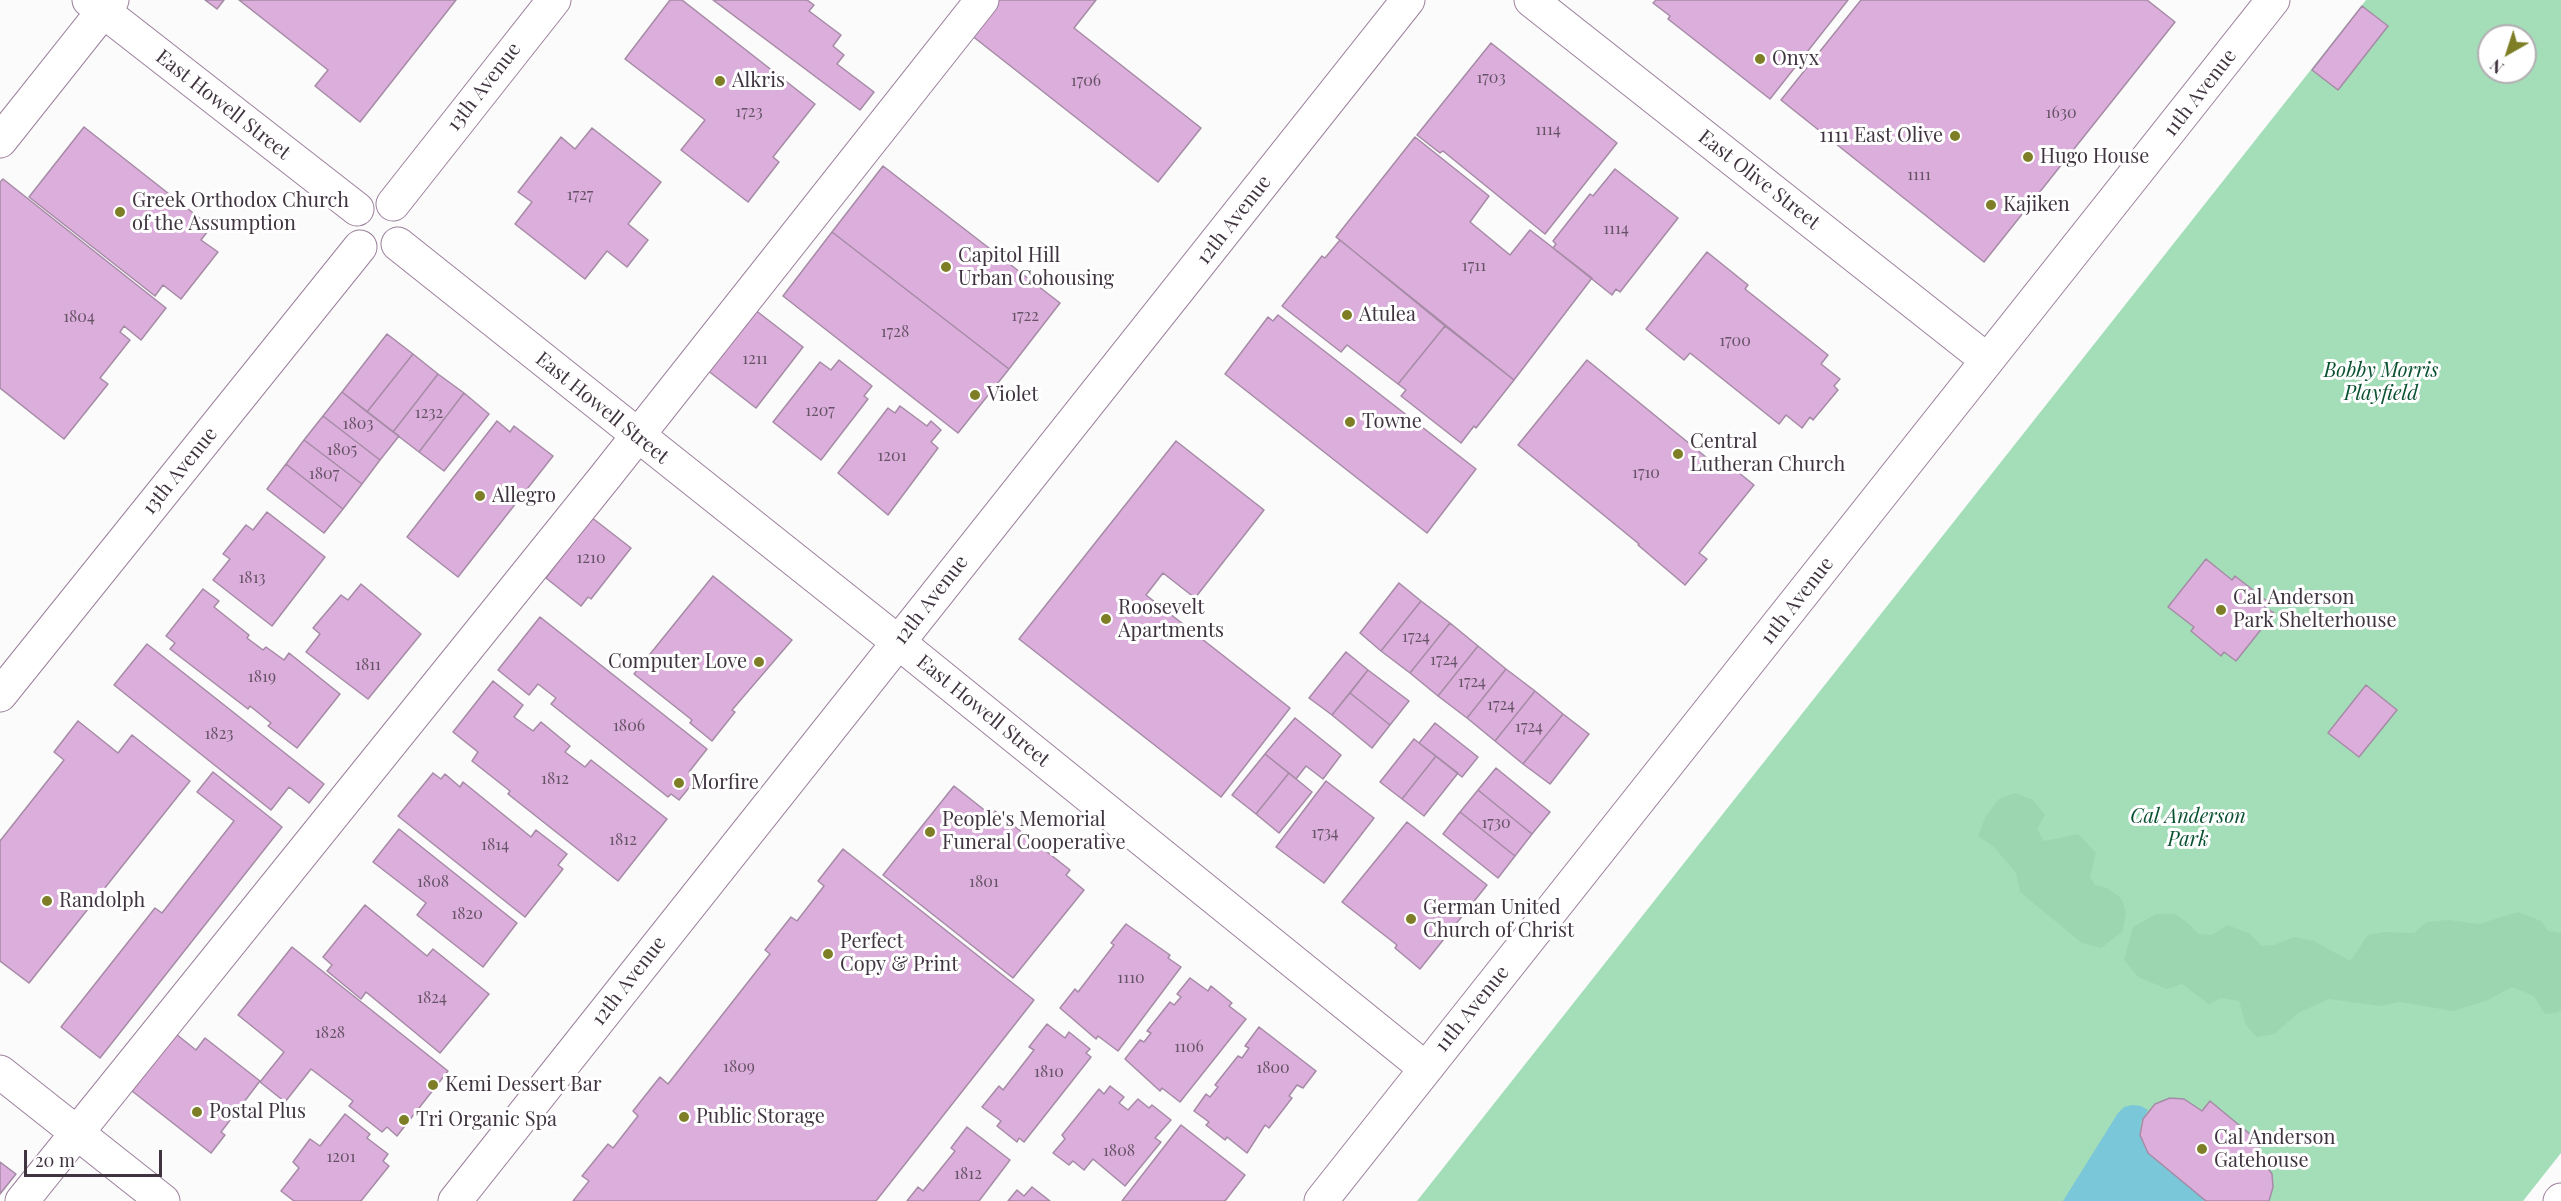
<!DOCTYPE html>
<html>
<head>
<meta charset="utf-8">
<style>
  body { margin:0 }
  #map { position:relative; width:2561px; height:1201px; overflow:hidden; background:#fbfbfb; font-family:"Playfair Display",serif }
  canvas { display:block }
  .north { position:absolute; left:2477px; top:24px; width:60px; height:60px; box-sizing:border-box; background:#fff; border:2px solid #b2aeb2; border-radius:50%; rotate:219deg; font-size:16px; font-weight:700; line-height:24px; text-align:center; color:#3f343f }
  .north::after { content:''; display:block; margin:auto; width:21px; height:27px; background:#7d7e26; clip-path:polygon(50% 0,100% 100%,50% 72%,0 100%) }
  .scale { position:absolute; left:24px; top:1150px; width:138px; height:27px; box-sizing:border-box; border:3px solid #3f343f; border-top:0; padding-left:8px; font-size:18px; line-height:21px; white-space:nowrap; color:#3f343f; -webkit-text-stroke:4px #fff; paint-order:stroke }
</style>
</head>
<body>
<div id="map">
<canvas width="2561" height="1201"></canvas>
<div class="north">N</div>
<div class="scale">20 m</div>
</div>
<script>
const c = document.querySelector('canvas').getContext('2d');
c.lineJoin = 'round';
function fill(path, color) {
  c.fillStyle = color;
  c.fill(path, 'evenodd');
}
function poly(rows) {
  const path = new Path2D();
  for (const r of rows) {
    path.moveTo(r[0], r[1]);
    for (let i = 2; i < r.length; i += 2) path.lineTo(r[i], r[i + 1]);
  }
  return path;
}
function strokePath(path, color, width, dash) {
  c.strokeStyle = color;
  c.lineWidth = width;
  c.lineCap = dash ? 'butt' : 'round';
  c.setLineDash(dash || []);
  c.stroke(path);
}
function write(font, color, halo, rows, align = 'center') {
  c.font = font + ' "Playfair Display",serif';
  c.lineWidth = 6;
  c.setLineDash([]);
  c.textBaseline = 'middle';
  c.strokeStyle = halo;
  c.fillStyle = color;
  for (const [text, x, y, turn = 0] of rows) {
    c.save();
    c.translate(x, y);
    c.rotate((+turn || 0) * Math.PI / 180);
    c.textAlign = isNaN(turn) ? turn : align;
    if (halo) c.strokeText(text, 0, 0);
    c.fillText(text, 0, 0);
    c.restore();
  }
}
const green = poly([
  [2366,0,2561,0,2561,1153,2523,1201,1417,1201],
  [2489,36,2525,36,2525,72,2489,72]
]);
const forest = poly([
  [2015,793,2033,800,2045,815,2037,829,2044,841,2078,834,2096,853,2090,877,2095,885,2107,888,2121,898,2126,912,2123,931,2101,948,2082,943,2020,892,2016,873,1994,847,1978,836,1986,816,1999,799],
  [2518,912,2541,921,2548,931,2561,933,2561,1010,2557,1013,2545,1014,2534,996,2512,987,2488,1000,2453,1011,2399,1002,2380,1006,2329,999,2298,1013,2274,1034,2257,1037,2246,1025,2239,1001,2221,998,2209,1004,2182,984,2167,989,2138,977,2124,960,2133,927,2156,914,2175,914,2189,924,2198,934,2212,935,2228,925,2250,934,2262,946,2274,945,2294,937,2314,941,2350,961,2368,935,2384,932,2414,933,2427,922,2449,920,2479,924]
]);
const water = poly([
  [2132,1105,2141,1106,2148,1110,2141,1122,2140,1132,2146,1150,2206,1201,2063,1201,2118,1113,2124,1107]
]);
const building = poly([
  [205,0,224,0,217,9,205,0],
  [239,0,456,0,360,122,315,86,328,70,239,0],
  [670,0,682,0,815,104,773,157,779,162,748,202,681,150,705,120,625,59,670,0],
  [713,0,807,0,814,5,809,11,841,35,833,46,844,55,837,64,874,92,860,110,713,0],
  [998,0,1096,0,1074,28,1201,128,1158,182,971,35,998,0],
  [1656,0,1848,0,1770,99,1668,19,1670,16,1653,3,1656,0],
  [1861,0,2147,0,2175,22,1984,262,1781,100,1861,0],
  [2362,6,2388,26,2338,90,2312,70,2362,6],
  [1491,43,1617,143,1545,234,1443,151,1440,153,1417,135,1491,43],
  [84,127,211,227,201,240,218,252,181,299,163,285,155,296,29,197,84,127],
  [592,128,661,182,628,224,648,240,627,267,607,251,585,279,515,224,532,202,518,192,561,137,575,149,592,128],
  [1415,137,1489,196,1470,222,1510,255,1530,230,1592,278,1514,380,1336,237,1415,137],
  [883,166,1060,303,1009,369,832,232,883,166],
  [1615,169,1678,218,1620,292,1616,289,1612,295,1553,248,1556,244,1553,241,1590,194,1593,196,1615,169],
  [3,179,166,308,141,340,124,326,120,332,130,340,100,378,108,384,64,439,0,388,0,182,3,179],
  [832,232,1009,369,958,433,783,296,832,232],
  [1340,240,1445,326,1398,384,1347,345,1341,352,1282,306,1322,256,1325,258,1340,240],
  [1707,252,1748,285,1745,289,1828,355,1821,364,1840,379,1834,386,1838,390,1813,420,1810,417,1802,428,1786,415,1779,424,1690,353,1684,360,1646,329,1707,252],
  [754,309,803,347,756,408,707,370,754,309],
  [1278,315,1476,469,1427,533,1225,374,1268,317,1273,321,1278,315],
  [1445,326,1514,380,1476,428,1474,426,1461,443,1401,396,1406,390,1398,384,1445,326],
  [387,334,413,354,367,412,342,392,387,334],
  [413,354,438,374,393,432,367,412,413,354],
  [839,360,872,386,864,396,868,399,821,460,773,422,820,362,831,370,839,360],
  [1587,360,1712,462,1717,455,1754,485,1699,553,1707,559,1685,585,1638,545,1639,544,1518,445,1587,360],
  [438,374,464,393,419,452,393,432,438,374],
  [342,392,399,436,380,460,323,416,342,392],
  [464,393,489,414,444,471,419,452,464,393],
  [900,406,927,426,931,421,941,430,931,442,938,448,888,515,838,473,888,408,895,413,900,406],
  [323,416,380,460,362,484,304,440,323,416],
  [497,421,510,432,514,426,553,456,458,577,407,537,497,421],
  [304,440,362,484,343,509,286,464,304,440],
  [1176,441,1264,510,1195,598,1163,573,1146,595,1290,708,1221,797,1019,639,1176,441],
  [286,464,343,509,324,533,267,489,286,464],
  [267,512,325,557,272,626,213,580,230,559,223,554,246,525,253,530,267,512],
  [591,517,631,548,591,599,588,597,581,606,546,578,591,517],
  [2206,559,2232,580,2235,576,2267,601,2264,606,2274,613,2236,661,2224,652,2221,656,2191,631,2194,627,2168,607,2206,559],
  [713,576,792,640,732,710,735,712,712,741,690,723,692,720,634,674,713,576],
  [1399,583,1421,601,1381,651,1360,633,1399,583],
  [361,584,421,634,368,699,306,652,320,634,313,628,341,595,348,600,361,584],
  [203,589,219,601,214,607,249,635,247,638,263,650,266,647,284,660,289,653,340,694,297,748,268,726,271,723,250,706,248,709,170,649,175,643,166,636,203,589],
  [1421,601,1450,623,1410,673,1381,651,1421,601],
  [540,617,707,749,689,772,697,778,679,800,671,794,668,797,551,704,556,698,538,684,529,695,498,670,540,617],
  [1450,623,1478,646,1438,696,1410,673,1450,623],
  [147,644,324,784,309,803,289,787,271,810,114,685,147,644],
  [1478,646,1506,669,1467,718,1438,696,1478,646],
  [1346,652,1368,670,1332,715,1309,698,1346,652],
  [1506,669,1535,691,1495,741,1467,718,1506,669],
  [1368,670,1409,701,1390,725,1350,693,1368,670],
  [493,681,523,705,514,717,533,731,541,722,570,746,565,752,585,767,591,760,667,819,618,881,508,794,510,791,472,761,478,752,453,732,493,681],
  [2366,685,2397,710,2359,757,2328,733,2366,685],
  [1535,691,1563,714,1523,764,1495,741,1535,691],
  [1350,693,1390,725,1372,748,1332,715,1350,693],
  [1563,714,1589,734,1550,784,1523,764,1563,714],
  [1295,718,1341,755,1323,779,1306,766,1296,779,1265,754,1295,718],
  [78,721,118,753,132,735,190,781,29,983,0,961,0,841,64,760,54,752,78,721],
  [1435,723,1478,757,1462,777,1419,743,1435,723],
  [1414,739,1436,756,1402,799,1380,782,1414,739],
  [1265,754,1289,773,1256,814,1232,795,1265,754],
  [1436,756,1458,773,1424,816,1402,799,1436,756],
  [1496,768,1550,812,1532,834,1478,790,1496,768],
  [213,772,282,827,100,1058,61,1027,155,908,162,913,234,821,197,792,213,772],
  [433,773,441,779,445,774,460,787,463,782,531,837,536,830,567,854,558,865,563,869,525,917,398,816,433,773],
  [1289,773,1312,792,1279,833,1256,814,1289,773],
  [1326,781,1374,818,1324,883,1276,847,1326,781],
  [954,786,992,816,995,811,1070,870,1066,875,1084,890,1013,978,883,875,954,786],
  [1478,790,1532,834,1515,856,1460,812,1478,790],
  [1460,812,1515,856,1498,878,1443,834,1460,812],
  [1407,822,1487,885,1420,969,1395,948,1397,945,1342,902,1407,822],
  [399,829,517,923,483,967,417,915,426,903,373,862,399,829],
  [843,849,1034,1000,876,1201,573,1201,589,1181,582,1176,608,1144,613,1148,638,1116,633,1111,660,1077,668,1084,770,954,765,950,791,917,797,921,824,886,818,881,843,849],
  [365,905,427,956,433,949,489,994,440,1053,366,992,361,999,327,971,332,965,323,957,365,905],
  [1126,924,1170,955,1168,958,1181,967,1118,1051,1098,1036,1096,1039,1060,1008,1075,989,1078,992,1114,945,1111,943,1126,924],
  [292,947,448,1071,397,1136,387,1127,382,1132,349,1106,353,1101,311,1069,285,1102,260,1082,284,1052,238,1015,292,947],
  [1190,978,1208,991,1211,986,1232,1003,1229,1006,1246,1019,1180,1102,1162,1088,1160,1091,1125,1059,1140,1040,1144,1042,1151,1033,1147,1031,1170,1002,1174,1005,1181,997,1177,994,1190,978],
  [1047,1024,1065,1038,1069,1032,1090,1049,1086,1053,1091,1057,1024,1142,1019,1138,1017,1142,997,1126,1001,1121,982,1107,999,1086,1003,1090,1034,1050,1029,1047,1047,1024],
  [1259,1027,1316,1071,1303,1088,1297,1085,1289,1096,1292,1098,1269,1128,1265,1125,1247,1153,1227,1137,1225,1140,1206,1125,1209,1122,1194,1111,1206,1094,1210,1097,1218,1087,1215,1085,1238,1056,1242,1058,1249,1048,1245,1046,1259,1027],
  [176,1034,196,1050,205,1038,260,1081,221,1132,225,1135,211,1153,132,1091,176,1034],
  [1110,1086,1124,1097,1119,1103,1128,1110,1138,1099,1149,1108,1152,1105,1171,1120,1155,1138,1161,1142,1125,1186,1093,1159,1084,1170,1073,1161,1069,1165,1053,1153,1065,1139,1062,1135,1099,1089,1104,1094,1110,1086],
  [2170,1098,2184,1099,2202,1111,2210,1101,2262,1144,2254,1153,2263,1161,2272,1174,2273,1187,2269,1201,2206,1201,2148,1153,2140,1135,2143,1119,2155,1104,2170,1098],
  [345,1114,370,1134,367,1138,388,1154,383,1161,389,1166,361,1201,294,1201,281,1191,299,1168,293,1162,310,1139,320,1146,345,1114],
  [1181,1125,1245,1175,1225,1201,1122,1201,1181,1125],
  [967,1127,1010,1160,979,1201,907,1201,918,1187,923,1191,955,1151,951,1148,967,1127],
  [0,1162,16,1174,0,1194,0,1162],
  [1032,1187,1050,1201,1008,1201,1017,1190,1024,1196,1032,1187]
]);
const minor = poly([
  [89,0,357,209],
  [1531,0,1987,360],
  [0,141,112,0],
  [393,204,554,0],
  [398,244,898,642,1425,1068],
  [0,695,360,247],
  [0,1072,163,1201],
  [22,1201,605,477,982,0],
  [455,1201,1408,0],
  [1321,1201,2273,0],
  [2560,1201,2561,1200]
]);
const markers = [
  [1760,59,6,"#7d7e26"],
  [720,81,6,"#7d7e26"],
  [1955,136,6,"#7d7e26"],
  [2028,157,6,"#7d7e26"],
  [1991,205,6,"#7d7e26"],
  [120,212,6,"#7d7e26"],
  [946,267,6,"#7d7e26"],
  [1347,315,6,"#7d7e26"],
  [975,395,6,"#7d7e26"],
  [1350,422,6,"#7d7e26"],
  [1678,454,6,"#7d7e26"],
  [480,496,6,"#7d7e26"],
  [2221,610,6,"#7d7e26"],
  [1106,619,6,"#7d7e26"],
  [759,662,6,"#7d7e26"],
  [679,783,6,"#7d7e26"],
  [930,832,6,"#7d7e26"],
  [47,901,6,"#7d7e26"],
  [1411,919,6,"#7d7e26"],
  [828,954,6,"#7d7e26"],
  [433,1085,6,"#7d7e26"],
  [197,1112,6,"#7d7e26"],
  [684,1117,6,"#7d7e26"],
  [404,1120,6,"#7d7e26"],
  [2202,1149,6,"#7d7e26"]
];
const numberNames = [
  ["1703",1491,78],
  ["1706",1086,81],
  ["1723",749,112],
  ["1630",2061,113],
  ["1114",1548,130],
  ["1111",1919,175],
  ["1727",580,195],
  ["1114",1616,229],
  ["1711",1474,266],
  ["1722",1025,316],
  ["1804",79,317],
  ["1728",895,332],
  ["1700",1735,341],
  ["1211",755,359],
  ["1207",820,411],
  ["1232",429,413],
  ["1803",358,424],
  ["1805",342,450],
  ["1201",892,456],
  ["1710",1646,473],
  ["1807",324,474],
  ["1210",591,558],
  ["1813",252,578],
  ["1724",1416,637],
  ["1724",1444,660],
  ["1811",368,665],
  ["1819",262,677],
  ["1724",1472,682],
  ["1724",1501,705],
  ["1806",629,726],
  ["1724",1529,727],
  ["1823",219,734],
  ["1812",555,779],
  ["1730",1496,823],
  ["1734",1325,833],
  ["1812",623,840],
  ["1814",495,845],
  ["1808",433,882],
  ["1801",984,882],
  ["1820",467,914],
  ["1110",1131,978],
  ["1824",432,998],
  ["1828",330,1033],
  ["1106",1189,1047],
  ["1809",739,1067],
  ["1800",1273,1068],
  ["1810",1049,1072],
  ["1808",1119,1151],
  ["1201",341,1157],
  ["1812",968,1174]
];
const poiNames = [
  ["Onyx",1772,59],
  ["Alkris",732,81],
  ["1111 East Olive",1943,136,"right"],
  ["Hugo House",2040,157],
  ["Greek Orthodox Church",132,201],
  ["of the Assumption",132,224],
  ["Kajiken",2003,205],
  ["Capitol Hill",958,256],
  ["Urban Cohousing",958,279],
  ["Atulea",1359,315],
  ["Violet",987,395],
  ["Towne",1362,422],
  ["Central",1690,442],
  ["Lutheran Church",1690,465],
  ["Allegro",492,496],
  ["Cal Anderson",2233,598],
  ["Park Shelterhouse",2233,621],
  ["Roosevelt",1118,608],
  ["Apartments",1118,631],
  ["Computer Love",747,662,"right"],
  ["Morfire",691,783],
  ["People's Memorial",942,820],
  ["Funeral Cooperative",942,843],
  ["Randolph",59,901],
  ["German United",1423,908],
  ["Church of Christ",1423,931],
  ["Perfect",840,942],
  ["Copy & Print",840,965],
  ["Kemi Dessert Bar",445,1085],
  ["Postal Plus",209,1112],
  ["Public Storage",696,1117],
  ["Tri Organic Spa",416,1120],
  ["Cal Anderson",2214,1138],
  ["Gatehouse",2214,1161]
];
const streetNames = [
  ["13th Avenue",484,87,-52],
  ["11th Avenue",2200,93,-52],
  ["East Howell Street",223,105,38],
  ["East Olive Street",1759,180,38],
  ["12th Avenue",1234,220,-52],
  ["East Howell Street",602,408,39],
  ["13th Avenue",180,471,-51],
  ["12th Avenue",931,600,-52],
  ["11th Avenue",1797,601,-52],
  ["East Howell Street",983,711,39],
  ["12th Avenue",629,981,-52],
  ["11th Avenue",1472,1009,-51]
];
const parkNames = [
  ["Bobby Morris",2381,371],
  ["Playfield",2381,394],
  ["Cal Anderson",2188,817],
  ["Park",2188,840]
];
fill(green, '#a3deb9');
fill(forest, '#9bd6b1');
fill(water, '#7bc7da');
fill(building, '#dbaedb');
strokePath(building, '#a68ba6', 1.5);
strokePath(minor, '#9c819c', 35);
strokePath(minor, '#fff', 33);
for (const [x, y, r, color] of markers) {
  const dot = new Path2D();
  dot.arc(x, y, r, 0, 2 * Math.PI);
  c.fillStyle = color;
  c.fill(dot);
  strokePath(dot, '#fff', 2);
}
write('16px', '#665266', null, numberNames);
write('20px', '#3f343f', '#fff', poiNames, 'left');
write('20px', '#3f343f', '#fff', streetNames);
write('italic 20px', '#095130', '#fff', parkNames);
</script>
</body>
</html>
